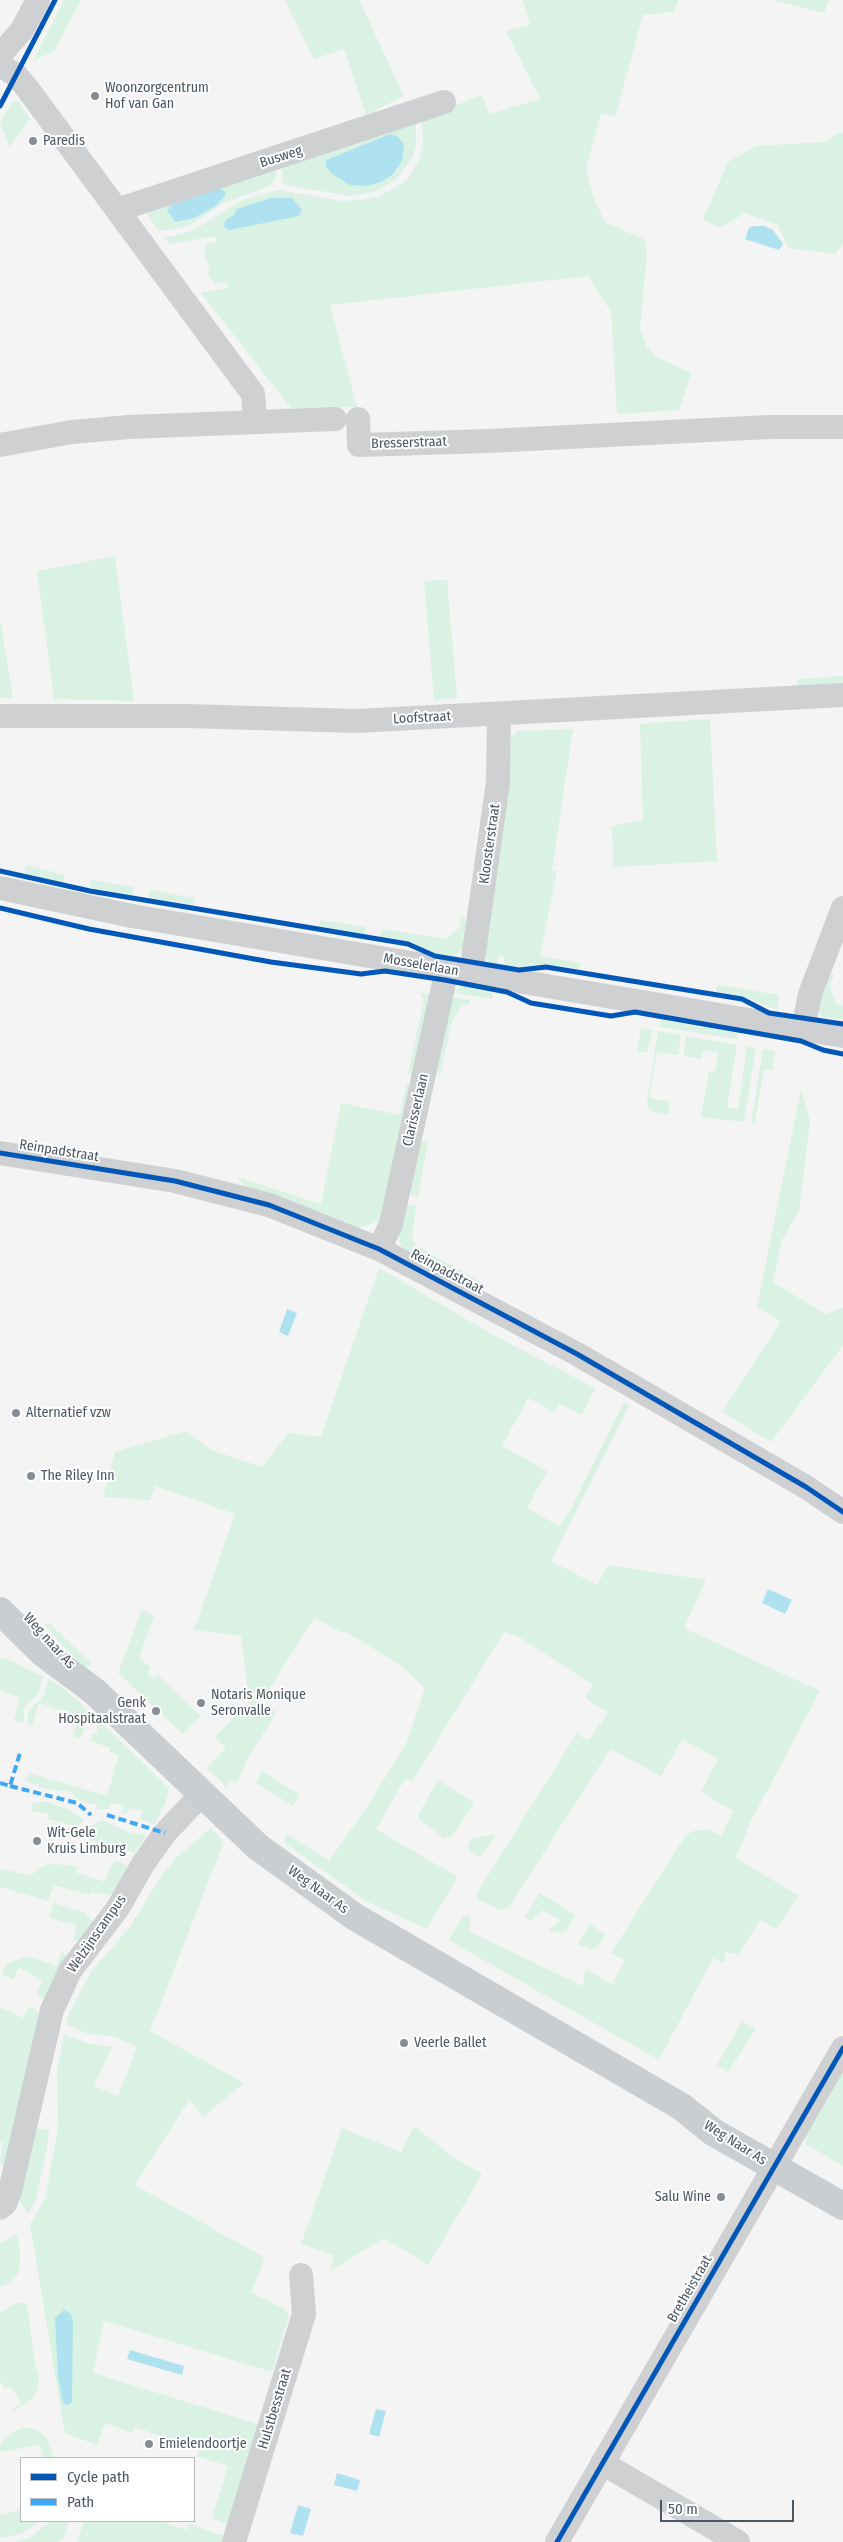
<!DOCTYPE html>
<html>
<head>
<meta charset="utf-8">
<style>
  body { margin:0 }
  #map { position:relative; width:843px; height:2542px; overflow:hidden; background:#f4f4f4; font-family:"Fira Sans Condensed",sans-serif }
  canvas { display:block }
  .legend { position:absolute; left:20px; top:2457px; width:175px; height:65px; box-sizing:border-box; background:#fff; border:1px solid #b7bbc0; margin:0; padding:6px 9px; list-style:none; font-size:15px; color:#4a5661 }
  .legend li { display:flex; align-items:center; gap:10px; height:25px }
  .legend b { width:25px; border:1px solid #b7bbc0 }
  .scale { position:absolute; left:660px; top:2500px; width:134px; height:22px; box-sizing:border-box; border:2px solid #4a5661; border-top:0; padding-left:6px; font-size:15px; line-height:18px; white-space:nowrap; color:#4a5661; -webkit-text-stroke:4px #fff; paint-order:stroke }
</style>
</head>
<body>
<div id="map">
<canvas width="843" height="2542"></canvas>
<ul class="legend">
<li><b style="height:6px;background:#0057b8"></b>Cycle path</li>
<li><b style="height:6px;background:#3fa9f5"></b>Path</li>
</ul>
<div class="scale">50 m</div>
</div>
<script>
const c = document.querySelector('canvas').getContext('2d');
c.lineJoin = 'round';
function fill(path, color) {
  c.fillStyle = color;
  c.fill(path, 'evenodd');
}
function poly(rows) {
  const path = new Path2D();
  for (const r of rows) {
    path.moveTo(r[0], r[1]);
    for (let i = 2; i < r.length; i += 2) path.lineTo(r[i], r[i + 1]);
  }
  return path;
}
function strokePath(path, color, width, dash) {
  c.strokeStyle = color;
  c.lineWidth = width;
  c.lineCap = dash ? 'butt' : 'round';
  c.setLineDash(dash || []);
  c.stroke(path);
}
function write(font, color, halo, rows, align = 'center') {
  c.font = font + ' "Fira Sans Condensed",sans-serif';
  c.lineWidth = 4;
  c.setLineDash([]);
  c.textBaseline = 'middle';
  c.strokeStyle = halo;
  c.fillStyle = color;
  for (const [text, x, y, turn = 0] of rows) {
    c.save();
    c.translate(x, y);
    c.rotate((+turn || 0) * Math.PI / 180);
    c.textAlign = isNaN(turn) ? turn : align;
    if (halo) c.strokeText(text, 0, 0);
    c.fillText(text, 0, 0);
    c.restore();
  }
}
const green = poly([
  [64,0,81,0,54,51,33,61],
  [285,0,359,0,404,96,366,115,344,49,314,59],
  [523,0,679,0,673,12,643,15,615,117,601,113,586,169,593,197,605,222,645,240,647,254,640,329,647,347,656,357,691,373,679,410,617,414,611,312,588,276,330,305,357,407,291,408,201,293,228,288,227,282,215,284,207,274,210,267,204,255,206,244,217,241,216,236,169,244,165,238,194,230,240,201,279,190,341,201,360,200,380,196,406,181,418,163,423,143,422,119,482,95,489,114,540,99,506,31,530,25],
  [772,0,829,0,824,13],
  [18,101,30,119,9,147,0,122,11,103],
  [416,122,416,144,412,158,398,178,374,192,351,196,286,185,282,181,283,164],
  [840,132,843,133,843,243,835,254,788,248,778,225,745,213,719,228,703,219,728,162,756,146,825,142],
  [277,169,275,179,270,186,224,203,188,226,159,231,145,211],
  [115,556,134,701,54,699,37,571],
  [447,580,457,698,434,700,424,581],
  [0,624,1,624,13,698,0,698],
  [843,676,843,684,798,687,798,679],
  [710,719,717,861,613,867,612,826,643,820,640,724],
  [573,729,552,871,557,871,540,956,580,963,579,969,549,964,517,967,504,965,504,957,499,956,497,964,489,963,484,955,511,738,517,731],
  [27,865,65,875,63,882,25,874],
  [91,880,134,887,132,895,90,888],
  [150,890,194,898,193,905,149,898],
  [461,915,468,923,466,938,462,949,454,956,433,953,411,942,380,937,381,929,446,939,459,928],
  [320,920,365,927,365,934,319,927],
  [826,973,834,975,830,986,836,1004,843,1005,843,1019,823,1018,817,1009],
  [718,985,779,995,777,1010,743,996,716,992],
  [461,986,493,991,492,999,453,993],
  [419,992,431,995,414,1073,408,1074,424,1000],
  [450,997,470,1000,470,1003,462,1006,452,1020,440,1076,435,1067],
  [661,1020,737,1033,737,1039,660,1027],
  [641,1028,653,1030,647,1052,637,1051],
  [658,1031,681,1035,678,1055,657,1052,649,1098,669,1101,668,1114,649,1111,647,1100],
  [686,1036,737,1045,727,1108,738,1109,747,1046,756,1048,744,1122,701,1117,709,1071,715,1071,718,1053,703,1050,701,1059,683,1056],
  [763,1049,775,1051,772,1070,764,1069,755,1123,751,1123],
  [406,1084,412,1088,385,1211,380,1220,359,1229,246,1189,238,1177,321,1204,341,1103,400,1115],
  [801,1090,810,1121,799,1210,782,1240,773,1282,825,1314,843,1308,843,1345,771,1442,722,1412,781,1322,757,1307],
  [420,1141,428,1143,418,1197,408,1193],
  [405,1205,416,1206,412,1239,415,1245,480,1281,473,1290,409,1257,401,1247,398,1231],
  [379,1268,495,1336,595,1388,582,1415,560,1404,555,1412,528,1398,502,1446,547,1471,527,1508,559,1526,569,1513,624,1402,630,1405,551,1561,597,1585,608,1565,706,1580,684,1628,820,1691,751,1821,736,1858,799,1896,776,1929,760,1920,738,1955,726,1952,724,1963,713,1958,659,2060,448,1940,463,1917,470,1914,470,1932,583,1986,585,1969,612,1984,625,1960,611,1953,685,1836,693,1831,709,1829,721,1837,733,1811,701,1792,718,1759,682,1739,661,1776,610,1749,509,1907,499,1910,478,1899,477,1893,577,1733,586,1740,590,1739,608,1712,585,1698,593,1685,519,1637,504,1632,413,1780,405,1779,376,1829,456,1876,455,1882,427,1928,425,1928,366,1901,286,1844,284,1838,287,1834,329,1861,367,1807,407,1742,425,1688,403,1667,345,1631,343,1633,314,1618,263,1699,261,1703,277,1712,247,1759,238,1781,228,1781,228,1788,206,1768,226,1748,215,1737,237,1714,250,1706,241,1636,194,1630,235,1514,155,1486,150,1500,103,1497,115,1452,186,1431,211,1450,262,1467,288,1433,321,1437],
  [142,1609,154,1616,139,1657,151,1668,147,1672,154,1679,158,1675,201,1716,183,1734,118,1673],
  [49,1623,91,1663,85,1669,44,1625],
  [0,1658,10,1660,43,1677,38,1694,25,1706,23,1723,14,1720,20,1698,0,1691],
  [48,1679,62,1687,90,1712,81,1738,73,1736,79,1716,39,1703,32,1726,28,1725,28,1712,44,1695],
  [104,1725,169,1788,165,1804,154,1824,140,1819,142,1811,129,1808,127,1814,122,1813,123,1806,111,1803,109,1809,98,1809,96,1804,82,1802,71,1792,39,1788,38,1784,34,1785,26,1780,30,1773,107,1796,119,1755,110,1752,110,1748,91,1741,92,1735,97,1733,97,1726],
  [261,1771,299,1794,293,1806,256,1783],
  [438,1780,474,1803,452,1836,444,1838,420,1820,418,1815],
  [42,1801,68,1809,84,1820,78,1827,48,1819,49,1813,33,1812,31,1804],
  [102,1820,128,1832,146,1835,135,1853,89,1840,87,1832,89,1827],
  [211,1828,223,1841,221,1849,150,2031,244,2083,203,2117,189,2100,135,2185,265,2258,251,2293,285,2309,289,2315,272,2372,104,2321,93,2373,258,2424,228,2524,212,2518,228,2466,197,2456,201,2443,178,2436,176,2442,135,2427,132,2433,105,2423,97,2445,67,2434,64,2429,30,2224,45,2199,58,2129,57,2070,64,2034,87,2043,112,2047,94,2086,118,2096,137,2047,114,2036,88,2034,66,2024,69,2014,92,1970,129,1928,162,1875,176,1858],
  [497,1834,482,1855,478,1857,469,1850,468,1847,471,1839],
  [116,1861,128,1866,128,1870,116,1893,109,1895,91,1892,90,1895,54,1885,48,1901,0,1887,0,1869,31,1875,44,1866,53,1864,77,1866,75,1872,105,1882,109,1869],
  [540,1893,575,1915,566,1932,556,1933,549,1930,561,1920,543,1910,531,1921,525,1917],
  [53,1903,84,1912,90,1918,94,1925,79,1941,73,1939,77,1925,49,1918],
  [590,1924,606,1935,597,1947,591,1949,578,1944],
  [61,1952,68,1956,46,1997,41,1998,37,1992,43,1980,19,1968,13,1980,1,1974,8,1964,26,1956,57,1966],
  [30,2006,38,2012,39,2018,6,2165,0,2163,3,2143,0,2142,0,2007,23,2018],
  [742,2021,756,2029,728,2072,717,2065],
  [843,2071,843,2166,806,2144,805,2137],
  [414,2126,452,2156,482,2174,428,2265,384,2238,330,2271,334,2255,301,2244,342,2128,401,2152],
  [31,2129,49,2129,47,2149,36,2199,28,2214,20,2202,18,2193],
  [17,2234,20,2253,19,2271,15,2278,5,2285,0,2286,0,2244],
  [18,2302,27,2304,35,2365,39,2376,38,2388,34,2397,14,2411,13,2408,22,2403,10,2386,5,2389,0,2381,0,2313],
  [25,2427,38,2430,48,2440,53,2457,56,2458,43,2458,40,2445,0,2452,0,2444,3,2440,14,2431],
  [21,2510,21,2521,41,2521,21,2534,0,2538,0,2515],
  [51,2521,69,2521,64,2538,58,2542,14,2542,30,2538],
  [84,2521,159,2521,187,2530,189,2524,224,2536,222,2542,77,2542]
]);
const water = poly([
  [390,134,397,136,404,144,402,161,393,174,381,182,366,186,350,185,332,174,326,166,326,160],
  [220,188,226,192,224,197,217,205,194,218,175,222,167,210,172,205],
  [271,198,292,198,302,210,299,216,229,230,223,226,226,220,233,216,237,209],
  [754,226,764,226,773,230,783,244,779,250,745,239,749,228],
  [287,1309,297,1313,288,1336,279,1332],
  [768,1589,792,1600,785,1614,762,1603],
  [64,2310,71,2314,73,2322,72,2402,68,2405,63,2403,58,2376,55,2318],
  [130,2350,184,2366,182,2375,127,2359],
  [376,2409,386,2411,379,2437,369,2434],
  [337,2473,360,2480,357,2491,334,2485],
  [298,2505,311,2509,303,2536,290,2533]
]);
const minor = poly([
  [2,53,22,30,38,0],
  [0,65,16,75,27,88,253,394,255,421],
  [117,210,444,102],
  [358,419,359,445,489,441,769,427,843,427],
  [0,445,72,432,129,427,335,419],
  [0,716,186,716,357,721,843,695],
  [0,888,132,916,843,1036],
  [471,973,498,782,499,714],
  [803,1029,810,994,843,908],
  [0,1153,175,1181,269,1205,379,1249,577,1354,806,1487,843,1512],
  [379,1249,391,1224,447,969],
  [0,2208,5,2204,10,2191,52,2010,70,1971,118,1908,143,1864,165,1833,202,1794],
  [602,2463,738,2542],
  [234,2542,304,2314,301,2275],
  [557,2542,843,2048]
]);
const major = poly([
  [0,1611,43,1653,94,1691,258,1847,355,1917,682,2107,713,2132,843,2206]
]);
const quiet = poly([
  [0,1783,10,1786,20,1753],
  [10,1786,77,1803,91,1815],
  [107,1815,165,1833]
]);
const cycleway = poly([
  [0,106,55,0],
  [0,871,90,891,408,944,435,956,519,970,546,967,742,999,769,1013,843,1024],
  [0,908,89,929,271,962,361,974,385,971,445,980,507,992,531,1003,611,1016,635,1012,801,1041,823,1050,843,1054],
  [0,1153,175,1181,269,1205,379,1249,577,1354,806,1487,843,1512],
  [557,2542,843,2048]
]);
const markers = [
  [95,96,5,"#868d94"],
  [33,141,5,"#868d94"],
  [16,1413,5,"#868d94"],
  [31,1476,5,"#868d94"],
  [201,1703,5,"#868d94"],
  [156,1711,5,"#868d94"],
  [37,1841,5,"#868d94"],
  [404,2043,5,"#868d94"],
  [721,2197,5,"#868d94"],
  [149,2444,5,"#868d94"]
];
const poiNames = [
  ["Woonzorgcentrum",105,88],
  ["Hof van Gan",105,104],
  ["Paredis",43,141],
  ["Alternatief vzw",26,1413],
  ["The Riley Inn",41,1476],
  ["Notaris Monique",211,1695],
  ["Seronvalle",211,1711],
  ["Genk",146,1703,"right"],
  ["Hospitaalstraat",146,1719,"right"],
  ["Wit-Gele",47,1833],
  ["Kruis Limburg",47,1849],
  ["Veerle Ballet",414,2043],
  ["Salu Wine",711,2197,"right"],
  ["Emielendoortje",159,2444]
];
const streetNames = [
  ["Busweg",281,157,-18],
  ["Bresserstraat",409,443,-2],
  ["Loofstraat",422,718,-3],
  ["Kloosterstraat",490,844,-82],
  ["Mosselerlaan",421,965,10],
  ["Clarisserlaan",416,1110,-77],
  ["Reinpadstraat",59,1151,9],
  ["Reinpadstraat",447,1272,28],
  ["Weg naar As",49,1641,48],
  ["Weg Naar As",318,1890,36],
  ["Welzijnscampus",97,1934,-55],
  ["Weg Naar As",735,2143,32],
  ["Bretheistraat",690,2289,-60],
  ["Hulstbesstraat",275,2409,-73]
];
fill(green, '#d9f2e3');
fill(water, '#aee2f0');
strokePath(minor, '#ced0d2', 24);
strokePath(major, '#caced1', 28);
strokePath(quiet, '#3fa9f5', 4, [8, 4]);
strokePath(cycleway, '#0057b8', 5);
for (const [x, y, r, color] of markers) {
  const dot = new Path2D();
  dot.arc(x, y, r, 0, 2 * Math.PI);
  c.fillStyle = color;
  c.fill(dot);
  strokePath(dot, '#fff', 2);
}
write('14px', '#4a5661', '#fff', poiNames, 'left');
write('14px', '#4a5661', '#fff', streetNames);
</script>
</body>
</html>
